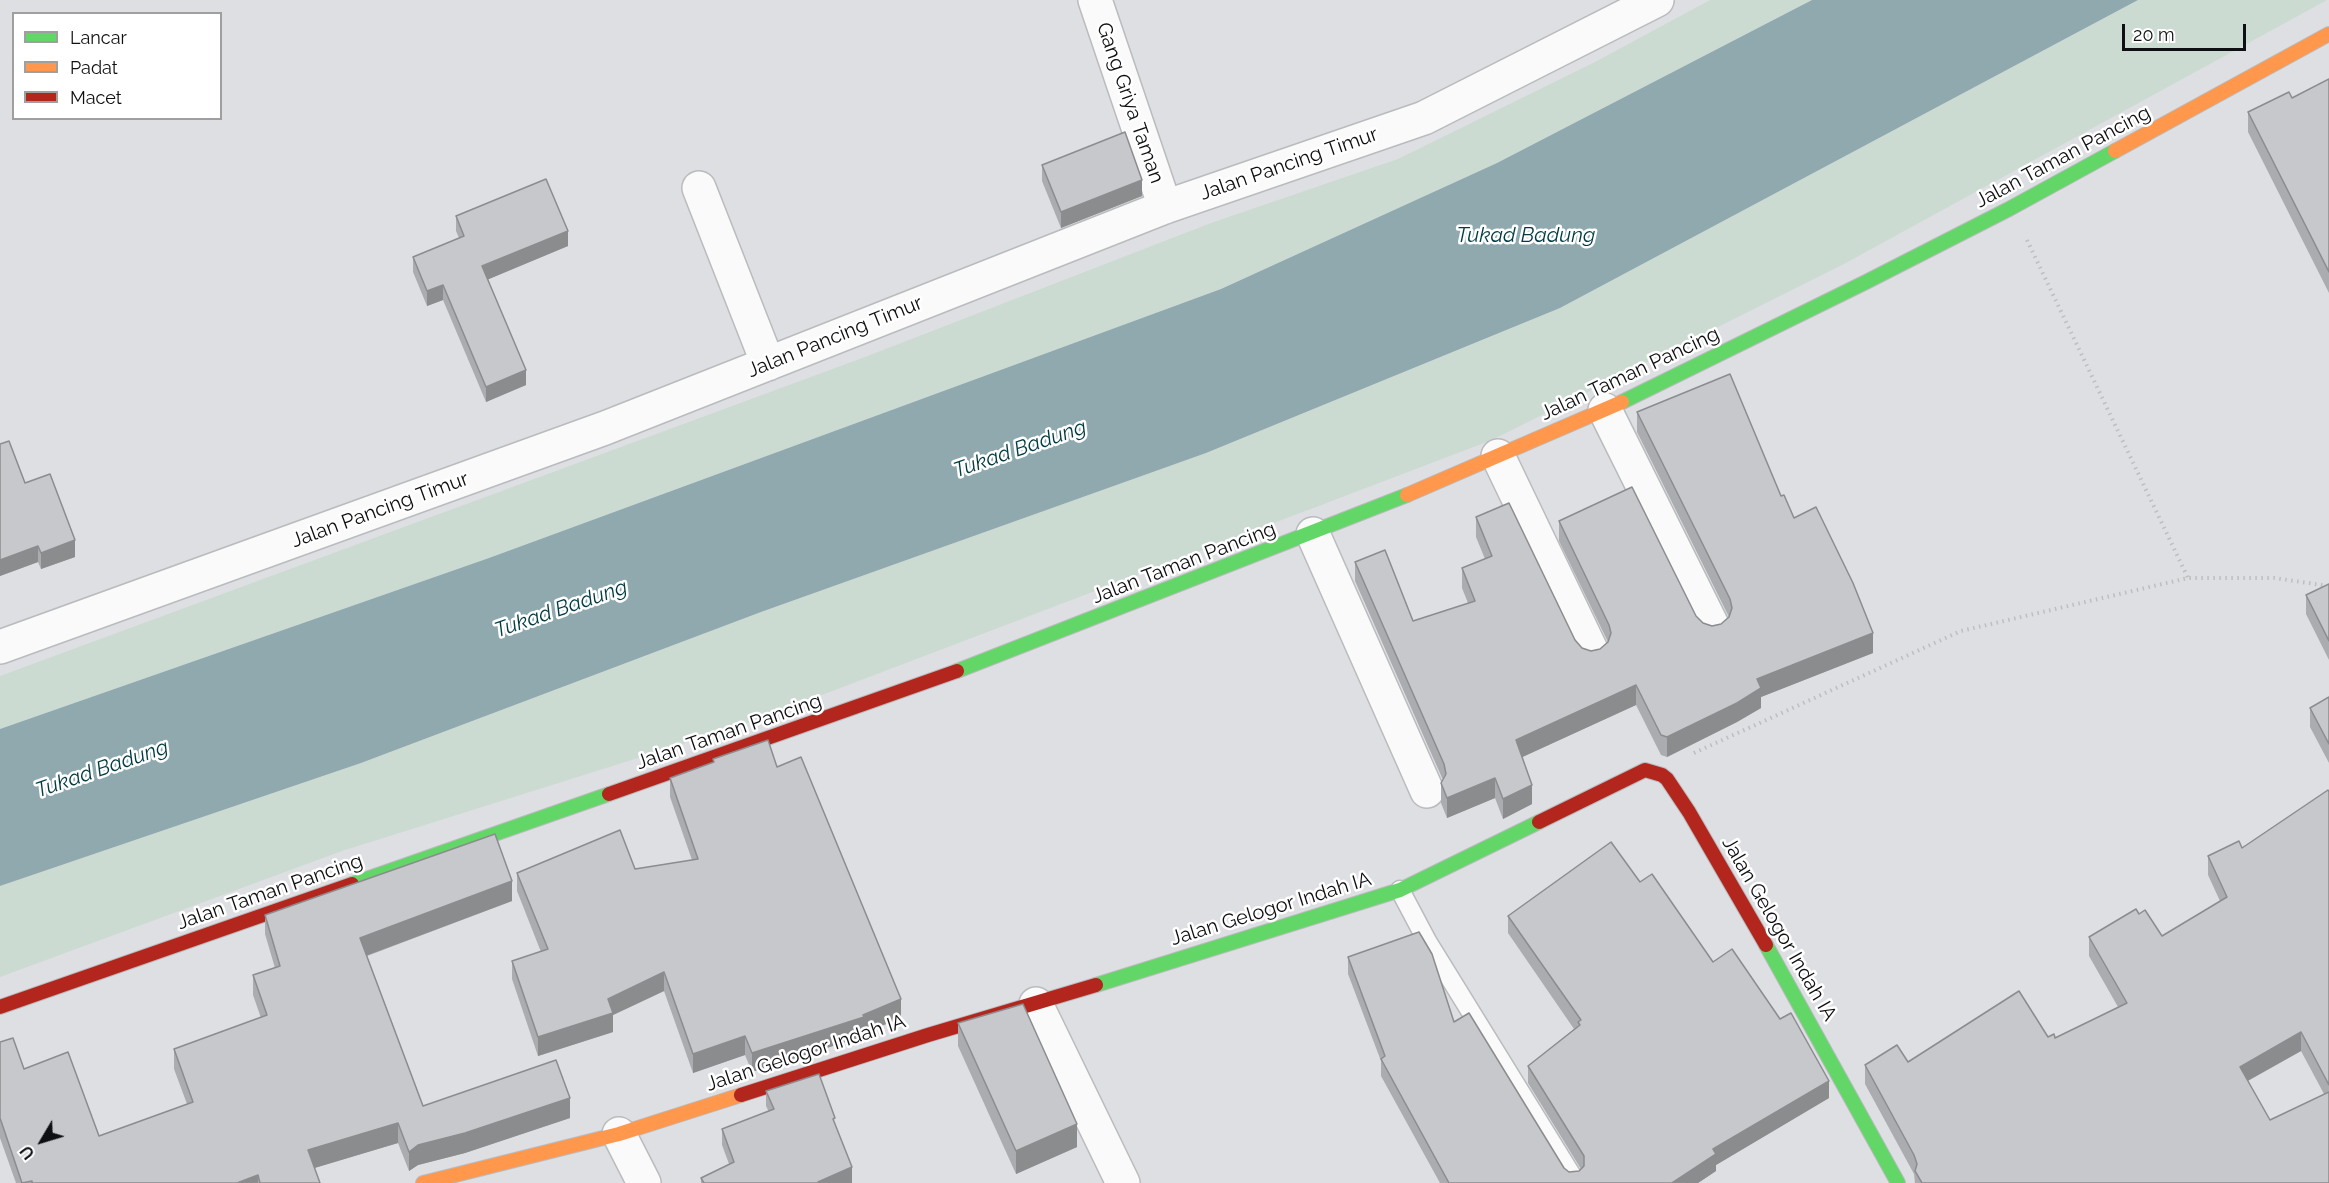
<!DOCTYPE html>
<html>
<head>
<meta charset="utf-8">
<style>
  body { margin:0 }
  #map { position:relative; width:2329px; height:1183px; overflow:hidden; background:#dddfe2; font-family:Raleway,sans-serif }
  canvas { display:block }
  .legend { position:absolute; left:12px; top:12px; width:210px; height:108px; box-sizing:border-box; background:#fff; border:2px solid #9f9fa0; margin:0; padding:8px 10px; list-style:none; font-size:18px; color:#0e0f12 }
  .legend li { display:flex; align-items:center; gap:12px; height:30px }
  .legend b { width:30px; border:2px solid #9f9fa0 }
  .north { position:absolute; left:12px; top:1111px; width:60px; height:60px; -webkit-text-stroke:4px #fff; paint-order:stroke; rotate:232deg; font-size:16px; font-weight:700; line-height:24px; text-align:center; color:#0e0f12 }
  .north::after { content:''; display:block; margin:auto; width:21px; height:27px; background:#0e0f12; clip-path:polygon(50% 0,100% 100%,50% 72%,0 100%) }
  .scale { position:absolute; left:2122px; top:24px; width:124px; height:27px; box-sizing:border-box; border:3px solid #0e0f12; border-top:0; padding-left:8px; font-size:18px; line-height:21px; white-space:nowrap; color:#0e0f12; -webkit-text-stroke:4px #fff; paint-order:stroke }
</style>
</head>
<body>
<div id="map">
<canvas width="2329" height="1183"></canvas>
<ul class="legend">
<li><b style="height:8px;background:#63d668"></b>Lancar</li>
<li><b style="height:8px;background:#ff974d"></b>Padat</li>
<li><b style="height:8px;background:#b3261e"></b>Macet</li>
</ul>
<div class="north">U</div>
<div class="scale">20 m</div>
</div>
<script>
const c = document.querySelector('canvas').getContext('2d');
c.lineJoin = 'round';
function fill(path, color) {
  c.fillStyle = color;
  c.fill(path, 'evenodd');
}
function poly(rows) {
  const path = new Path2D();
  for (const r of rows) {
    path.moveTo(r[0], r[1]);
    for (let i = 2; i < r.length; i += 2) path.lineTo(r[i], r[i + 1]);
  }
  return path;
}
function strokePath(path, color, width, dash) {
  c.strokeStyle = color;
  c.lineWidth = width;
  c.lineCap = dash ? 'butt' : 'round';
  c.setLineDash(dash || []);
  c.stroke(path);
}
function write(font, color, halo, rows, align = 'center') {
  c.font = font + ' Raleway,sans-serif';
  c.lineWidth = 5;
  c.setLineDash([]);
  c.textBaseline = 'middle';
  c.strokeStyle = halo;
  c.fillStyle = color;
  for (const [text, x, y, turn = 0] of rows) {
    c.save();
    c.translate(x, y);
    c.rotate((+turn || 0) * Math.PI / 180);
    c.textAlign = isNaN(turn) ? turn : align;
    if (halo) c.strokeText(text, 0, 0);
    c.fillText(text, 0, 0);
    c.restore();
  }
}
const green = poly([
  [1710,0,1812,0,1497,163,1221,289,489,558,0,729,0,676,865,357,1211,223,1398,159,1595,62],
  [2138,0,2327,0,1842,265,1492,440,743,725,342,851,0,977,0,886,361,763,761,612,1206,453,1560,308]
]);
const water = poly([
  [1812,0,2138,0,1560,308,1206,453,761,612,361,763,0,886,0,729,489,558,1221,289,1497,163]
]);
const path = poly([
  [2027,240,2188,578],
  [1694,753,1961,631,2188,578,2274,578,2329,586]
]);
const lane = poly([
  [1400,890,1427,941,1574,1179]
]);
const street = poly([
  [1095,0,1165,207],
  [699,188,768,364],
  [1605,410,1713,627],
  [1498,456,1592,652],
  [1313,534,1427,791],
  [0,647,605,428,1165,207,1424,118,1657,0],
  [1036,1004,1123,1183],
  [619,1134,644,1183]
]);
const fast = poly([
  [1622,402,1866,282,2009,209,2115,151],
  [957,671,1407,495],
  [352,884,609,794],
  [1766,945,1898,1183],
  [1096,985,1400,890,1539,822]
]);
const slow = poly([
  [2115,151,2329,34],
  [1407,495,1622,402],
  [423,1183,619,1134,741,1095]
]);
const jam = poly([
  [609,794,957,671],
  [1539,822,1645,770,1662,775,1667,779,1689,812,1766,945],
  [0,1007,352,884],
  [741,1095,928,1035,1096,985]
]);
const wall = poly([
  [2329,79,2329,293,2248,132,2248,112,2292,98],
  [1042,165,1142,196,1061,228,1042,181],
  [456,216,568,246,488,279,526,385,486,402,443,300,427,306,413,272,413,257,459,238,456,231],
  [1637,412,1781,496,1873,653,1761,697,1761,708,1737,722,1667,757,1661,755,1636,705,1522,757,1532,804,1503,819,1495,798,1447,818,1441,803,1441,783,1443,780,1355,581,1355,562,1413,621,1468,603,1462,588,1462,568,1485,559,1476,537,1476,517,1582,648,1591,651,1600,649,1608,642,1559,541,1559,521,1696,616,1703,623,1712,626,1721,624,1729,617,1637,432],
  [0,444,25,483,75,557,41,569,38,562,0,576],
  [2329,584,2329,660,2306,614,2306,595],
  [2329,697,2329,763,2310,727,2310,708],
  [713,759,777,767,901,1018,864,1033,864,1036,752,1072,745,1055,693,1073,664,991,613,1015,613,1032,538,1056,512,979,512,961,541,952,517,891,517,873,635,869,692,860,670,797,670,778,713,763],
  [2329,792,2329,1183,1915,1183,1914,1174,1865,1084,1865,1065,1908,1062,2048,1037,2055,1038,2118,1007,2089,956,2089,937,2139,914,2162,936,2220,901,2208,875,2208,856,2242,848],
  [2301,1051,2324,1094,2270,1120,2248,1081],
  [1640,882,1713,962,1829,1098,1716,1165,1716,1171,1698,1183,1440,1183,1381,1076,1381,1061,1348,974,1348,957,1454,1022,1564,1168,1569,1172,1579,1171,1581,1169,1528,1083,1528,1066,1574,1029,1508,933,1508,916],
  [512,901,367,956,423,1106,570,1118,465,1153,418,1165,409,1171,398,1143,314,1168,320,1183,16,1183,0,1138,0,1042,24,1069,99,1136,187,1104,174,1069,174,1049,261,1018,253,995,253,975,275,968,265,934,265,915],
  [958,1023,1077,1147,1016,1174,958,1046],
  [766,1091,835,1125,852,1183,701,1183,701,1178,729,1164,722,1145,722,1129,769,1112,766,1106]
]);
const shadedWall = poly([
  [1142,180,1142,196,1061,228,1061,212],
  [568,231,568,246,482,282,482,266],
  [443,285,443,300,427,306,427,291],
  [526,370,526,385,486,402,486,387],
  [75,540,75,557,41,569,41,553],
  [38,546,38,562,0,576,0,560],
  [1873,633,1873,653,1761,697,1761,708,1737,722,1667,757,1667,737,1757,679],
  [1636,685,1636,705,1516,760,1516,740],
  [1495,778,1495,798,1447,818,1447,798],
  [1532,785,1532,804,1503,819,1503,799],
  [512,881,512,901,360,958,360,938],
  [664,972,664,991,613,1015,613,1032,538,1056,538,1037,608,999],
  [901,999,901,1018,864,1033,864,1036,752,1072,752,1053,863,1015],
  [2301,1032,2301,1051,2240,1085,2240,1067],
  [745,1036,745,1055,693,1073,693,1054],
  [1829,1081,1829,1098,1716,1165,1716,1171,1698,1183,1672,1183,1713,1149],
  [570,1098,570,1118,465,1153,418,1165,409,1171,409,1152,418,1145],
  [398,1123,398,1143,308,1170,308,1150],
  [1077,1124,1077,1147,1016,1174,1016,1151],
  [852,1167,852,1183,818,1183,818,1182],
  [258,1175,258,1183,237,1183]
]);
const building = poly([
  [2329,79,2329,272,2248,112,2289,92,2292,98,2329,79],
  [1125,132,1142,180,1061,212,1042,165,1125,132],
  [546,179,568,231,482,266,526,370,486,387,443,285,427,291,413,257,464,236,456,216,546,179],
  [1730,374,1781,496,1784,495,1794,518,1816,507,1853,583,1873,633,1757,679,1761,688,1737,703,1667,737,1661,735,1636,685,1516,740,1532,785,1503,799,1495,778,1447,798,1441,783,1446,774,1444,764,1355,562,1385,550,1413,621,1475,601,1462,568,1492,556,1476,517,1509,503,1575,640,1582,648,1591,651,1600,649,1608,642,1611,633,1609,625,1559,521,1632,487,1696,616,1703,623,1712,626,1721,624,1729,617,1732,608,1730,599,1637,412,1730,374],
  [9,441,25,483,50,474,75,540,41,553,38,546,0,560,0,444,9,441],
  [2329,584,2329,641,2306,595,2329,584],
  [2329,697,2329,744,2310,708,2329,697],
  [768,740,777,767,801,757,901,999,863,1015,864,1017,752,1053,745,1036,693,1054,664,972,608,999,613,1013,538,1037,512,961,548,949,517,873,620,830,635,869,698,859,670,778,714,762,713,759,768,740],
  [2328,790,2329,792,2329,1085,2301,1032,2240,1067,2270,1120,2329,1092,2329,1183,1922,1183,1915,1171,1917,1164,1914,1155,1865,1065,1897,1045,1908,1062,2019,991,2048,1037,2054,1034,2055,1038,2127,1003,2089,937,2136,909,2139,914,2145,910,2162,936,2227,897,2208,856,2239,841,2242,848,2328,790],
  [495,834,512,881,360,938,423,1106,556,1060,570,1098,465,1133,418,1145,409,1152,398,1123,308,1150,320,1183,260,1183,258,1175,237,1183,32,1183,32,1181,22,1183,0,1118,0,1042,13,1038,24,1069,68,1052,99,1136,193,1102,174,1049,267,1015,253,975,280,966,265,915,495,834],
  [1611,842,1640,882,1652,874,1713,962,1732,949,1780,1019,1791,1013,1829,1081,1713,1149,1716,1154,1672,1183,1449,1183,1381,1059,1385,1056,1348,957,1419,932,1432,954,1454,1022,1469,1013,1564,1168,1569,1172,1579,1171,1584,1166,1584,1156,1528,1066,1580,1025,1578,1022,1581,1020,1508,916,1611,842],
  [1023,1004,1077,1124,1016,1151,958,1023,1023,1004],
  [819,1074,835,1118,833,1119,852,1167,818,1182,819,1183,704,1183,701,1178,734,1162,722,1129,774,1109,766,1091,819,1074]
]);
const streetNames = [
  ["Gang Griya Taman",1130,103,71],
  ["Jalan Taman Pancing",2063,157,-28],
  ["Jalan Pancing Timur",1289,164,-19],
  ["Jalan Pancing Timur",835,337,-22],
  ["Jalan Taman Pancing",1630,374,-25],
  ["Jalan Pancing Timur",380,510,-20],
  ["Jalan Taman Pancing",1184,563,-21],
  ["Jalan Taman Pancing",729,732,-19],
  ["Jalan Taman Pancing",270,892,-19],
  ["Jalan Gelogor Indah IA",1271,909,-17],
  ["Jalan Gelogor Indah IA",1779,929,60],
  ["Jalan Gelogor Indah IA",806,1053,-18]
];
const waterNames = [
  ["Tukad Badung",1526,236],
  ["Tukad Badung",1020,449,-19],
  ["Tukad Badung",561,609,-19],
  ["Tukad Badung",102,769,-19]
];
fill(green, '#ccdbd2');
fill(water, '#8fa9ae');
strokePath(lane, '#b9bbbd', 21);
strokePath(street, '#b9bbbd', 36);
strokePath(fast, '#b9bbbd', 16);
strokePath(slow, '#b9bbbd', 16);
strokePath(jam, '#b9bbbd', 16);
strokePath(path, '#bebebf', 4, [1.5, 4.5]);
strokePath(lane, '#fafafb', 18);
strokePath(street, '#fafafb', 33);
strokePath(fast, '#63d668', 14);
strokePath(slow, '#ff974d', 14);
strokePath(jam, '#b3261e', 14);
fill(wall, '#abacaf');
fill(shadedWall, '#8b8c8e');
fill(building, '#c7c8cb');
strokePath(building, '#8b8c8e', 1.5);
write('20px', '#0e0f12', '#fff', streetNames);
write('italic 21px', '#003b43', '#fff', waterNames);
</script>
</body>
</html>
